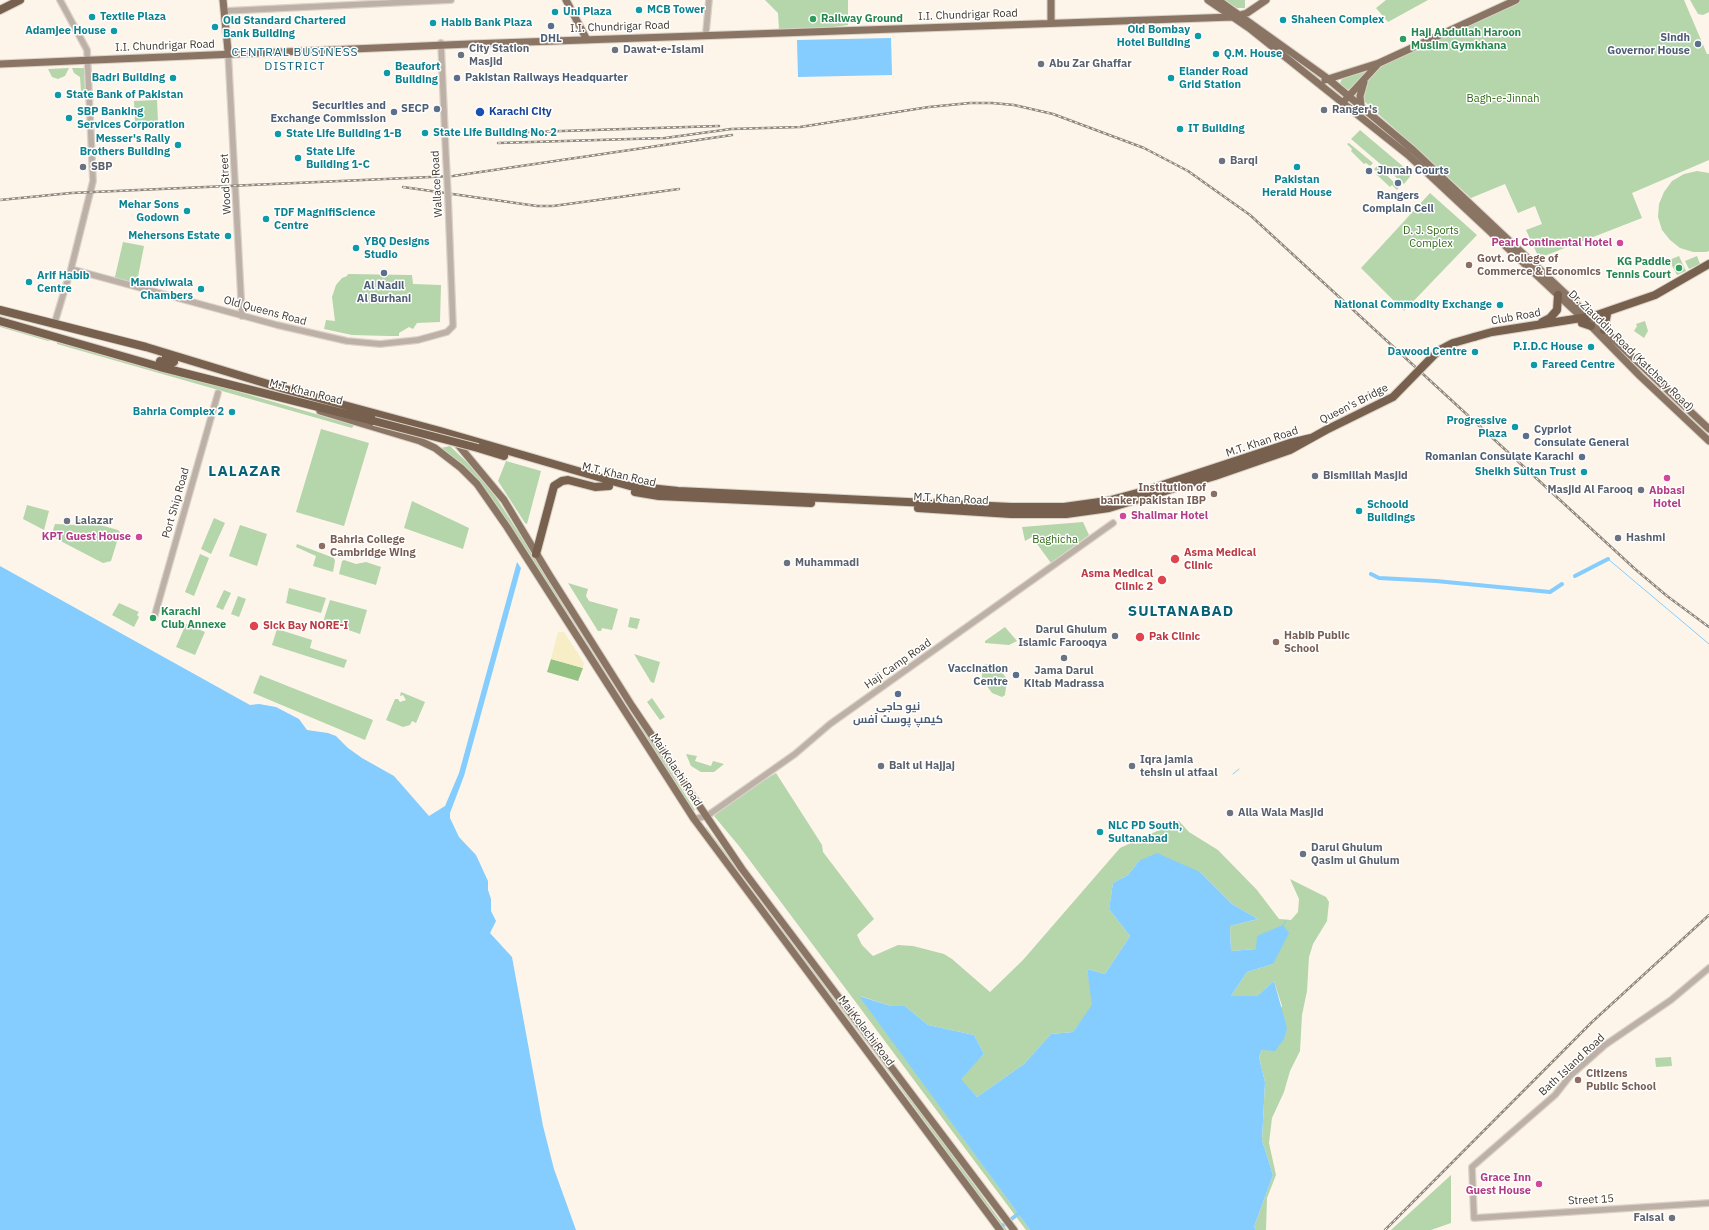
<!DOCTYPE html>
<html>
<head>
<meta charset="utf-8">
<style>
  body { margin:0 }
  canvas { display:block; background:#fdf5ea }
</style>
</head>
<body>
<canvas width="1709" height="1230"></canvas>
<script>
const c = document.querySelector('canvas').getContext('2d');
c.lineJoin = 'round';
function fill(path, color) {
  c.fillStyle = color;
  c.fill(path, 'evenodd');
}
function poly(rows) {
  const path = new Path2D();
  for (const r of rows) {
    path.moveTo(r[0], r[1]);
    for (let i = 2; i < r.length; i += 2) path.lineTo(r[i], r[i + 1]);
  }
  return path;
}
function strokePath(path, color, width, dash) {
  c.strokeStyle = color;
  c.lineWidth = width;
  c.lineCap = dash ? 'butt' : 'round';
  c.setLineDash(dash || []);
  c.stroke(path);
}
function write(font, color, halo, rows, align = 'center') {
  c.font = font + ' "IBM Plex Sans",Cairo,sans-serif';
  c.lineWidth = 3;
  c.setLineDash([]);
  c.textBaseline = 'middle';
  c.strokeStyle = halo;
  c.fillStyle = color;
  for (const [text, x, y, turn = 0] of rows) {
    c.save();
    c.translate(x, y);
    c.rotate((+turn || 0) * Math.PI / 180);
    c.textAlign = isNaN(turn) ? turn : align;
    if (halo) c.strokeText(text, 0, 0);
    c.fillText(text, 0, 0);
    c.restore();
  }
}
const green = poly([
  [765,0,848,0,848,25,825,28,779,30,778,13],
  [1224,0,1245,0,1245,8,1237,8],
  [1386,0,1428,0,1388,22,1376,8],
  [1517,0,1684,0,1707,54,1709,54,1709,160,1632,193,1642,218,1539,258,1526,230,1542,224,1535,206,1518,213,1505,184,1471,198,1353,91,1379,63],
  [1690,0,1709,0,1709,12,1703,15,1698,14],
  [69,68,65,76,58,79,52,77,48,69],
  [72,68,84,68,85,91,81,91,80,77,74,73],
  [1371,70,1350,90,1346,89,1340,83,1342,79,1350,75],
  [157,100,158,122,135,123,134,101],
  [1360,130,1412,174,1404,184,1351,139],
  [1349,143,1373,163,1370,166,1366,163,1364,164,1351,151,1352,149,1347,144],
  [1377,166,1399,187,1397,190,1392,185,1390,187,1376,174,1378,173,1374,169],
  [1697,171,1709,173,1709,251,1706,252,1693,252,1680,248,1670,240,1662,230,1658,217,1659,204,1664,192,1672,181,1684,174],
  [1430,193,1477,235,1404,311,1361,268],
  [123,242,144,246,136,287,114,281],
  [1679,256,1686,271,1677,275,1669,260],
  [1697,256,1700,264,1689,269,1685,261],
  [348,274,412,275,413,284,441,285,440,322,417,323,413,329,409,327,399,333,399,336,389,336,352,335,324,329,326,320,335,321,332,297,336,285,342,278,347,276],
  [1645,321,1648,331,1644,338,1634,331,1637,326,1636,324],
  [0,324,51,340,48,341,0,327],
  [57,340,170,372,354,425,352,428,215,389,57,344],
  [321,429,369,443,344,526,296,512],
  [450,446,485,480,695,810,693,811,570,617,495,505,441,448],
  [506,461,541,471,527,524,525,523,498,481],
  [412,501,469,528,463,549,404,528],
  [27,505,49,511,44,530,23,519],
  [214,518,225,523,211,554,201,549],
  [79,519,118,530,120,532,111,561,103,563,95,559,51,536,55,524,77,525],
  [1083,522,1089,535,1051,563,1032,537,1025,541,1022,527],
  [240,525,267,534,257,566,229,556],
  [297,544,334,558,335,561,333,572,313,566,316,556,296,547],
  [200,554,209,558,194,596,185,592],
  [344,560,356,564,366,562,381,567,376,585,339,574,342,561],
  [568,583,588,589,586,596,589,601,618,609,612,630,602,628,601,631,598,631],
  [289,588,326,598,321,613,286,603],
  [224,590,231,593,223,610,216,607],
  [238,596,246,599,239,617,231,614],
  [330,600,367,610,360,634,325,622,324,619],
  [119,603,139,612,137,615,139,617,134,627,112,615],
  [630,617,640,619,637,629,628,627],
  [186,624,205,632,195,655,176,647],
  [1005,627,1017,641,1009,645,985,643,985,641],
  [277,629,312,640,310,648,347,660,344,668,272,645],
  [634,654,660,662,654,683,651,682],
  [985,664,998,667,1007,679,1005,695,1002,697,992,693,982,679,982,667],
  [260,675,373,720,365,740,253,693],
  [401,692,425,702,416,723,412,721,410,725,403,727,386,720,395,699,398,699,400,702,406,700,403,695,400,696],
  [652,698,665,717,660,720,647,702],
  [686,754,697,756,695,761,711,766,713,761,724,764,714,772,701,772,691,766],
  [776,773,817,837,822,845,823,852,874,919,857,935,862,945,873,956,898,945,913,946,944,954,952,959,990,992,1023,960,1120,848,1179,821,1189,832,1218,850,1257,890,1279,919,1291,920,1298,912,1299,899,1290,879,1326,897,1329,902,1327,921,1313,944,1309,957,1307,991,1302,1015,1300,1051,1290,1071,1284,1092,1272,1118,1269,1143,1276,1175,1267,1198,1266,1230,1256,1230,1254,1227,1273,1175,1262,1140,1265,1082,1259,1057,1282,1006,1274,981,1257,996,1231,996,1247,972,1273,964,1256,949,1231,951,1230,926,1258,919,1232,904,1200,872,1139,861,1128,875,1113,883,1109,909,1130,936,1105,974,1087,969,1093,1005,1073,1032,1051,1034,1024,1064,977,1097,960,1079,984,1054,974,1035,928,1025,905,1006,891,1006,860,996,1030,1230,1026,1230,739,846,714,816,741,794],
  [706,827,909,1095,1007,1230,1004,1230,877,1056,704,828],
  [1671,1057,1672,1066,1656,1067,1655,1058],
  [1451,1175,1451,1223,1431,1230,1391,1230]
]);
const forest = poly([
  [551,659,583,668,578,681,547,672]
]);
const sand = poly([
  [558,632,564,632,584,663,583,668,551,659]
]);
const water = poly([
  [891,38,892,75,798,77,797,40],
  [517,562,521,568,464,776,450,813,450,818,459,837,476,855,488,881,488,890,491,899,491,911,496,921,490,933,512,957,543,1126,554,1169,576,1230,0,1230,0,566,250,705,259,704,276,707,299,719,307,730,328,733,336,736,348,748,362,758,394,776,429,816,445,806,459,773],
  [1157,853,1200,872,1232,904,1258,919,1230,926,1231,951,1256,949,1257,936,1283,925,1289,933,1273,964,1247,972,1231,996,1257,996,1274,981,1287,1028,1284,1039,1275,1051,1262,1050,1259,1057,1265,1082,1262,1140,1273,1175,1254,1227,1256,1230,1030,1230,859,996,891,1006,905,1006,928,1025,974,1035,984,1054,961,1079,977,1097,1024,1064,1051,1034,1073,1032,1092,1005,1087,969,1105,974,1130,936,1109,909,1113,883,1128,875,1139,861]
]);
const stream = poly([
  [1608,559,1709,644],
  [1233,774,1239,769],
  [1283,926,1286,920]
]);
const canal = poly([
  [1371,574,1379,578,1436,581,1550,592,1562,584],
  [1575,576,1608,559],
  [998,1229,1018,1214]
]);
const minor = poly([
  [225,11,451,0],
  [706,32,709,0],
  [441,43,446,158],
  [228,51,242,316],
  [71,269,277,325,347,341,380,344,418,340,447,332,453,326,448,196],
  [54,325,71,269,93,181,87,50,60,0],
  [154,618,218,393],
  [694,819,707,816,795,754,830,724,1113,523],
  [1709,968,1671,1000,1605,1045,1570,1076,1555,1095,1472,1167,1474,1218,1709,1203]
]);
const major = poly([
  [223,0,228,51],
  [566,0,587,40],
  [1051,0,1051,23],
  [1208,0,1249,28,1408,155,1591,326,1640,376,1709,441],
  [1218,0,1327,78,1413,150,1709,429],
  [0,64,470,44,1233,17,1247,13,1266,0],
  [1325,80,1379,63,1516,0],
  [1346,99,1379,63],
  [1361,106,1360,96,1364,82],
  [320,411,420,441,435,448,461,468,477,484,507,527,694,819,1000,1230],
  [455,441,504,500,550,576,632,706,742,869,1014,1230]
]);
const highway = poly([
  [0,10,20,0],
  [0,310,146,347,281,388,440,431,612,481,630,486,678,491,1011,507,1064,507,1107,501,1141,492,1290,443,1311,438],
  [0,321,160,367,374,421],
  [1542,322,1550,318,1557,310,1558,295],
  [1582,323,1591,326],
  [1604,330,1607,314],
  [1474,337,1492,332,1594,316,1655,295,1709,264],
  [160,361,169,364,174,362,173,358,166,356],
  [478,448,504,456],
  [635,492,659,496,811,503],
  [918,508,1011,514,1066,514,1109,508,1215,476,1290,450,1326,430],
  [536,554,554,486,562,481,568,480,595,487,609,486]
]);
const rail = poly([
  [499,133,719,126],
  [498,143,665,138,731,129,800,127,929,107,970,103,992,103,1014,105,1053,114,1144,148,1188,171,1250,215,1635,569,1667,596,1709,627],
  [403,187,537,206,553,206,679,189],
  [0,200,71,193,453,176,732,135],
  [1385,1230,1592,1022,1709,915]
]);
const minorBridge = poly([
  [446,158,448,196]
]);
const highwayBridge = poly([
  [374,421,478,448],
  [1326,430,1393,397,1438,351,1453,343,1474,337]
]);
const markers = [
  [639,10,4,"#0f9aa8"],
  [555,12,4,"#0f9aa8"],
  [92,17,4,"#0f9aa8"],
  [813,19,4,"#2e9e5b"],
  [1283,20,4,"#0f9aa8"],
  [433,23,4,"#0f9aa8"],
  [551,26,4,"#5c6f8a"],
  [215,27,4,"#0f9aa8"],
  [114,31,4,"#0f9aa8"],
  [1198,36,4,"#0f9aa8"],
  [1403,39,4,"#2e9e5b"],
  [1698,44,4,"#5c6f8a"],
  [615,50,4,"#6b7280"],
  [1216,54,4,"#0f9aa8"],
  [461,55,4,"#6b7280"],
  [1041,64,4,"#6b7280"],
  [387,73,4,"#0f9aa8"],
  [173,78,4,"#0f9aa8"],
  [457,78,4,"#5c6f8a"],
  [1171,78,4,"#0f9aa8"],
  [58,95,4,"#0f9aa8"],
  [437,109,4,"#5c6f8a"],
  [1324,110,4,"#6b7280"],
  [394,112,4,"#5c6f8a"],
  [480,112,5,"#1a4fb4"],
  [69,118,4,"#0f9aa8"],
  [1180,129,4,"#0f9aa8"],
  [425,133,4,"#0f9aa8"],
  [278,134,4,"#0f9aa8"],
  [178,145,4,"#0f9aa8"],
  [298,158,4,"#0f9aa8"],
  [1222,161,4,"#6b7280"],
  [83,167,4,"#6b7280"],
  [1297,167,4,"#0f9aa8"],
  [1369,171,4,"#5c6f8a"],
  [1398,183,4,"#5c6f8a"],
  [187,211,4,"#0f9aa8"],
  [266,219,4,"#0f9aa8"],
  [228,236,4,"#0f9aa8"],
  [1620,243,4,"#d1479c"],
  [356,248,4,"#0f9aa8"],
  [1469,265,4,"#8d6e63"],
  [1679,268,4,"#2e9e5b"],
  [384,273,4,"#5c6f8a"],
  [29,282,4,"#0f9aa8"],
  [201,289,4,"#0f9aa8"],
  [1500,305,4,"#0f9aa8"],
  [1591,347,4,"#0f9aa8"],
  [1475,352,4,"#0f9aa8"],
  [1534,365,4,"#0f9aa8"],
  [232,412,4,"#0f9aa8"],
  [1515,427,4,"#0f9aa8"],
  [1526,436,4,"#5c6f8a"],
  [1582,457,4,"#5c6f8a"],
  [1584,472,4,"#0f9aa8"],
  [1315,476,4,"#6b7280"],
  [1667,478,4,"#d1479c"],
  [1641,490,4,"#6b7280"],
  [1214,494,4,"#8d6e63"],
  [1359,511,4,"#0f9aa8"],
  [1123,516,4,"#d1479c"],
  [67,521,4,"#6b7280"],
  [139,537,4,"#d1479c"],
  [1618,538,4,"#6b7280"],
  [322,546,4,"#8d6e63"],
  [1175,559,5,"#e0444e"],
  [787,563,4,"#6b7280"],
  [1162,580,5,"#e0444e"],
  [153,618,4,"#2e9e5b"],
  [254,626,5,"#e0444e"],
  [1115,636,4,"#6b7280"],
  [1140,637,5,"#e0444e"],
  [1276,642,4,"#8d6e63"],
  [1064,658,4,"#6b7280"],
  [1016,675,4,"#5c6f8a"],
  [898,694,4,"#5c6f8a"],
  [881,766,4,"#6b7280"],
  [1132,766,4,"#6b7280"],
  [1230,813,4,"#6b7280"],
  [1100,832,4,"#0f9aa8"],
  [1303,854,4,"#6b7280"],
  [1578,1080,4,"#8d6e63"],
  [1539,1184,4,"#d1479c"],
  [1672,1218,4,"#6b7280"]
];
const cultureNames = [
  ["MCB Tower",647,10],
  ["Uni Plaza",563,12],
  ["Textile Plaza",100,17],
  ["Shaheen Complex",1291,20],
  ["Old Standard Chartered",223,21],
  ["Bank Building",223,34],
  ["Habib Bank Plaza",441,23],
  ["Old Bombay",1190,30,"right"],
  ["Hotel Building",1190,43,"right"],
  ["Adamjee House",106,31,"right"],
  ["Q.M. House",1224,54],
  ["Beaufort",395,67],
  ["Building",395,80],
  ["Elander Road",1179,72],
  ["Grid Station",1179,85],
  ["Badri Building",165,78,"right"],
  ["State Bank of Pakistan",66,95],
  ["SBP Banking",77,112],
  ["Services Corporation",77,125],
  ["IT Building",1188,129],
  ["State Life Building No. 2",433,133],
  ["State Life Building 1-B",286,134],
  ["Messer's Rally",170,139,"right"],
  ["Brothers Building",170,152,"right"],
  ["State Life",306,152],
  ["Building 1-C",306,165],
  ["Pakistan",1297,180,"center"],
  ["Herald House",1297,193,"center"],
  ["Mehar Sons",179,205,"right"],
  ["Godown",179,218,"right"],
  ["TDF MagnifiScience",274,213],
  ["Centre",274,226],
  ["Mehersons Estate",220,236,"right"],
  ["YBQ Designs",364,242],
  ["Studio",364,255],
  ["Arif Habib",37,276],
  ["Centre",37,289],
  ["Mandviwala",193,283,"right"],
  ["Chambers",193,296,"right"],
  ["National Commodity Exchange",1492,305,"right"],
  ["P.I.D.C House",1583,347,"right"],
  ["Dawood Centre",1467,352,"right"],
  ["Fareed Centre",1542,365],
  ["Bahria Complex 2",224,412,"right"],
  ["Progressive",1507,421,"right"],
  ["Plaza",1507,434,"right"],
  ["Sheikh Sultan Trust",1576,472,"right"],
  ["Schoold",1367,505],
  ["Buildings",1367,518],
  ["NLC PD South,",1108,826],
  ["Sultanabad",1108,839]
];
const streetNames = [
  ["I.I. Chundrigar Road",968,15,-2],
  ["I.I. Chundrigar Road",620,27,-2],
  ["I.I. Chundrigar Road",165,46,-2],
  ["Wood Street",226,184,-93],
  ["Wallace Road",437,184,-93],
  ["Old Queens Road",265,311,15],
  ["Club Road",1516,317,-10],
  ["Dr. Ziauddin Road (Katchery Road)",1631,351,44],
  ["M.T. Khan Road",306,392,14],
  ["Queen's Bridge",1354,404,-27],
  ["M.T. Khan Road",1262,442,-18],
  ["M.T. Khan Road",619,475,13],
  ["M.T. Khan Road",951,499,3],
  ["Port Ship Road",176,503,-74],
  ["Haji Camp Road",898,664,-35],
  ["Mai Kolachi Road",676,770,57],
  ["Mai Kolachi Road",866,1031,53],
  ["Bath Island Road",1572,1065,-43],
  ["Street 15",1591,1200,-3]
];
const leisureNames = [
  ["Railway Ground",821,19],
  ["Haji Abdullah Haroon",1411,33],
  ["Muslim Gymkhana",1411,46],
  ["KG Paddle",1671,262,"right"],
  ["Tennis Court",1671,275,"right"],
  ["Karachi",161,612],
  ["Club Annexe",161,625]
];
const serviceNames = [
  ["Sindh",1690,38],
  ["Governor House",1690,51],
  ["DHL",551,39,"center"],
  ["Pakistan Railways Headquarter",465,78,"left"],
  ["Securities and",386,106],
  ["Exchange Commission",386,119],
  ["SECP",429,109],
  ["Jinnah Courts",1377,171,"left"],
  ["Rangers",1398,196,"center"],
  ["Complain Cell",1398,209,"center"],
  ["Al Nadil",384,286,"center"],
  ["Al Burhani",384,299,"center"],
  ["Cypriot",1534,430,"left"],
  ["Consulate General",1534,443,"left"],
  ["Romanian Consulate Karachi",1574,457],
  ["Vaccination",1008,669],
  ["Centre",1008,682],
  ["نیو حاجی",898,707,"center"],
  ["کیمپ پوسٹ آفس",898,720,"center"]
];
const worshipNames = [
  ["City Station",469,49],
  ["Masjid",469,62],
  ["Dawat-e-Islami",623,50],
  ["Abu Zar Ghaffar",1049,64],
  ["Ranger's",1332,110],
  ["Barqi",1230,161],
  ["SBP",91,167],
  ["Bismillah Masjid",1323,476],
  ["Masjid Al Farooq",1633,490,"right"],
  ["Lalazar",75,521],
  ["Hashmi",1626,538],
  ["Muhammadi",795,563],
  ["Darul Ghulum",1107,630,"right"],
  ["Islamic Farooqya",1107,643,"right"],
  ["Jama Darul",1064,671,"center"],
  ["Kitab Madrassa",1064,684,"center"],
  ["Iqra jamia",1140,760],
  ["tehsin ul atfaal",1140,773],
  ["Bait ul Hajjaj",889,766],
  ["Alla Wala Masjid",1238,813],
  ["Darul Ghulum",1311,848],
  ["Qasim ul Ghulum",1311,861],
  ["Faisal",1664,1218,"right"]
];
const parkNames = [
  ["Bagh-e-Jinnah",1503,99],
  ["D. J. Sports",1431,231],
  ["Complex",1431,244],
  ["Baghicha",1055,540]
];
const transitNames = [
  ["Karachi City",489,112]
];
const hotelNames = [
  ["Pearl Continental Hotel",1612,243],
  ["Abbasi",1667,491,"center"],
  ["Hotel",1667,504,"center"],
  ["Shalimar Hotel",1131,516,"left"],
  ["KPT Guest House",131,537],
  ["Grace Inn",1531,1178],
  ["Guest House",1531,1191]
];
const educationNames = [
  ["Govt. College of",1477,259],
  ["Commerce & Economics",1477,272],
  ["Institution of",1206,488,"right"],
  ["banker pakistan IBP",1206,501,"right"],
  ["Bahria College",330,540],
  ["Cambridge Wing",330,553],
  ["Habib Public",1284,636],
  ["School",1284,649],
  ["Citizens",1586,1074],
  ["Public School",1586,1087]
];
const healthNames = [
  ["Asma Medical",1184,553],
  ["Clinic",1184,566],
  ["Asma Medical",1153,574,"right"],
  ["Clinic 2",1153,587,"right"],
  ["Sick Bay NORE-I",263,626],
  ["Pak Clinic",1149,637]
];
const neighbourhoodNames = [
  ["CENTRAL BUSINESS",295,53],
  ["DISTRICT",295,67]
];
const districtNames = [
  ["LALAZAR",245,472],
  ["SULTANABAD",1181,612]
];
fill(green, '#b5d5ab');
fill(forest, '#94c384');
fill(sand, '#f7edc7');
fill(water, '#84cdfe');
strokePath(stream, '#84cdfe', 1);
strokePath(canal, '#84cdfe', 4);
strokePath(minor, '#dad2c7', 8);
strokePath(major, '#dad2c7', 9);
strokePath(highway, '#dad2c7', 10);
strokePath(minor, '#bcb0a7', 5.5);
strokePath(major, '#8a7565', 7);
strokePath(highway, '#77604d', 8);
strokePath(rail, '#90887d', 2.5);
strokePath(rail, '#fff', 1, [3]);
strokePath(minorBridge, '#dad2c7', 8, []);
strokePath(highwayBridge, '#dad2c7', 10, []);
strokePath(minorBridge, '#bcb0a7', 5.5);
strokePath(highwayBridge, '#77604d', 8);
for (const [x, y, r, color] of markers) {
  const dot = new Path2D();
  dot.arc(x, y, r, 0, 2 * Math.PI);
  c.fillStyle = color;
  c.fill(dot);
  strokePath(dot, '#fff', 1.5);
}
write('bold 11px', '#0d838f', '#fff', cultureNames, 'left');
write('11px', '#3d352a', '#fff', streetNames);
write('bold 11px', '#27864d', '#fff', leisureNames, 'left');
write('bold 11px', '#4e5e75', '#fff', serviceNames, 'right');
write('bold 11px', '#5b616d', '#fff', worshipNames, 'left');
write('11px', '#2d6812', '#fff', parkNames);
write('bold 11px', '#164399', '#fff', transitNames, 'left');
write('bold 11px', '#b23c85', '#fff', hotelNames, 'right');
write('bold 11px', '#785e54', '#fff', educationNames, 'left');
write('bold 11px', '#be3a42', '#fff', healthNames, 'left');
c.letterSpacing = '1px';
write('12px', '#0a6276', '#fff', neighbourhoodNames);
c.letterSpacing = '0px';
c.letterSpacing = '1px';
write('bold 15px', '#0a6276', '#fff', districtNames);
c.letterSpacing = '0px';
</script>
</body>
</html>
